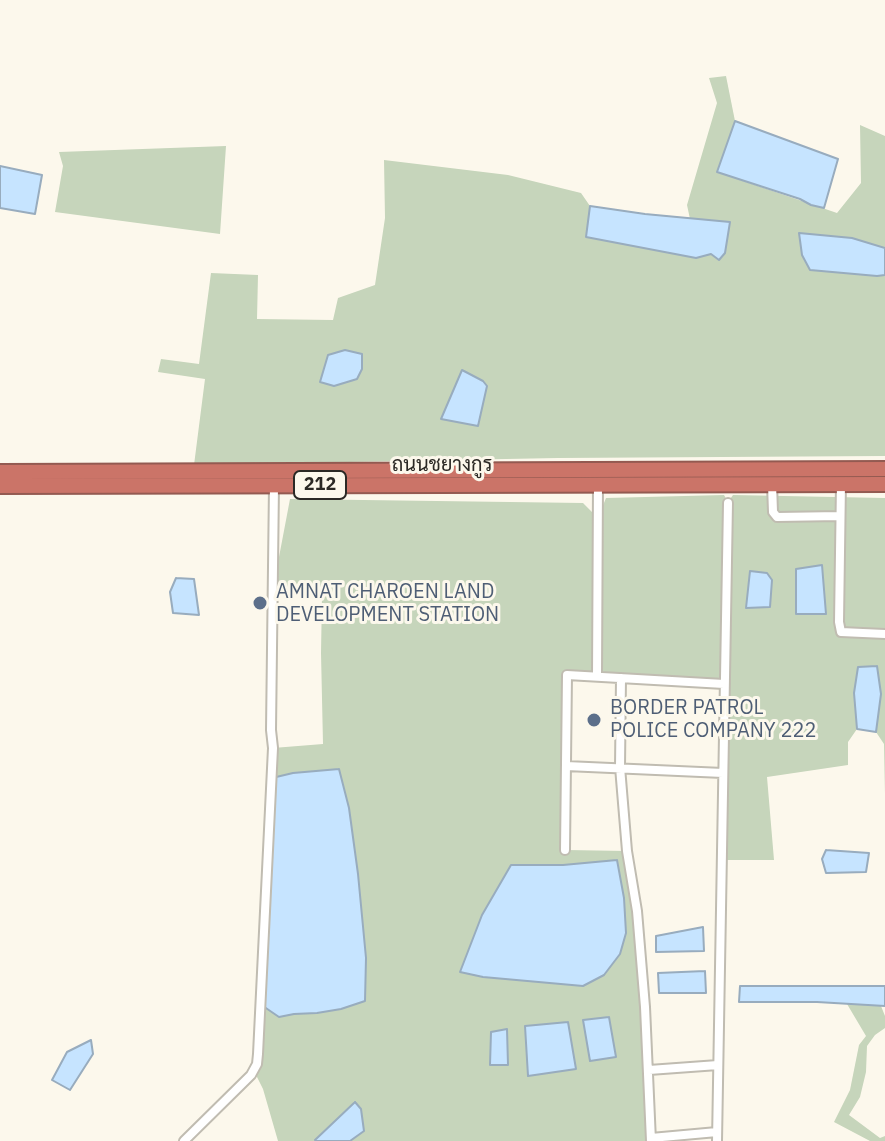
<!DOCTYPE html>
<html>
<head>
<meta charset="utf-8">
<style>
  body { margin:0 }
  canvas { display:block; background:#fcf8ec }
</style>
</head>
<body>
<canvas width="885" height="1141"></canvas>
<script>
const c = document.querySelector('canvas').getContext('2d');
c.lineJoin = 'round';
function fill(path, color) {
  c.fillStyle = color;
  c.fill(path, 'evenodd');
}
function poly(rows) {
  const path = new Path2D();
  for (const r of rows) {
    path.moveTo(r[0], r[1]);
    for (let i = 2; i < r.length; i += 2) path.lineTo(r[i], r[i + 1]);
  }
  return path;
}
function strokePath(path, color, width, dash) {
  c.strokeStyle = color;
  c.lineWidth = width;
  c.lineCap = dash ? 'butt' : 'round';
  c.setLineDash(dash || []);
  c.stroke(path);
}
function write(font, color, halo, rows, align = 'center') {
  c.font = font + ' "IBM Plex Sans",Sarabun,sans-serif';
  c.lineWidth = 6;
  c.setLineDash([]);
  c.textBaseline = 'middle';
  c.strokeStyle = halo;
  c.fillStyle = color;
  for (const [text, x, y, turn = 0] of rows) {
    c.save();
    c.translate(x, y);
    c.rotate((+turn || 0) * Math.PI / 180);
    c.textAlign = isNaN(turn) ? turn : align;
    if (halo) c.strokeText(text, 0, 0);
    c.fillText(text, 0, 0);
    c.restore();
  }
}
const green = poly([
  [726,76,735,121,717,172,837,213,861,183,860,125,885,136,885,248,852,238,799,233,877,276,885,275,885,456,558,458,194,465,205,379,158,372,161,359,199,364,211,273,258,275,257,319,333,320,338,298,375,285,385,218,384,160,508,175,581,193,590,206,587,237,696,258,712,254,730,222,690,219,687,205,717,103,709,78],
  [226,146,220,234,55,212,63,166,59,152],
  [724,495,728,502,733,495,885,498,885,794,884,744,876,732,881,694,854,693,857,729,848,742,848,765,767,777,774,860,721,860,724,684,567,675,566,850,627,851,637,911,651,1141,278,1141,263,1089,254,1071,260,1004,279,1017,294,1014,317,1013,341,1009,365,1001,366,958,358,874,349,808,339,769,293,773,272,778,273,748,323,744,321,653,322,595,315,591,272,594,290,499,583,503,598,518,606,498],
  [617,860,624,898,626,933,528,980,483,977,563,865],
  [847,1004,881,1006,885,1016,885,1028,875,1035,867,1046,866,1072,860,1097,849,1115,880,1138,885,1136,885,1141,870,1141,834,1122,850,1090,859,1045,866,1036]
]);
const water = poly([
  [735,121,838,159,824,208,811,205,800,199,717,172,735,121],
  [0,166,42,175,35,214,0,208,0,166],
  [590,206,645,214,730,222,725,253,719,260,711,254,696,258,586,237,590,206],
  [799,233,852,238,885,248,885,275,877,276,810,270,802,255,799,233],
  [345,350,362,354,362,369,357,379,334,386,320,382,328,355,345,350],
  [462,370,483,381,487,386,478,426,441,419,462,370],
  [822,565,826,614,796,614,796,569,822,565],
  [750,571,767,573,772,580,770,607,746,608,750,571],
  [176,578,194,579,199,615,173,613,170,592,176,578],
  [877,666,881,694,876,732,857,729,854,693,858,667,877,666],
  [339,769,349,808,358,874,366,958,365,1001,341,1009,317,1013,294,1014,279,1017,260,1004,272,778,293,773,339,769],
  [826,850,869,853,866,872,826,873,822,859,826,850],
  [617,860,624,898,626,933,620,954,604,975,583,986,483,977,460,972,482,915,511,865,563,865,617,860],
  [703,927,704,951,656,952,656,936,703,927],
  [705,971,706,993,659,993,658,973,705,971],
  [740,986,885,986,885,1006,817,1002,739,1002,740,986],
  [609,1017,616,1057,590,1061,583,1020,609,1017],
  [568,1022,576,1069,528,1076,525,1026,568,1022],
  [507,1029,508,1065,490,1065,491,1032,507,1029],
  [91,1040,93,1054,70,1090,52,1080,67,1052,91,1040],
  [355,1102,361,1109,364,1131,350,1141,316,1141,315,1140,355,1102]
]);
const street = poly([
  [841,483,839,622,841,632,885,634],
  [772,484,773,512,777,517,840,516],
  [597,676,598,484],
  [621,678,620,767,627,851,637,911,645,1007,651,1141],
  [566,766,723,773],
  [565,850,567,675,724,684],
  [649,1070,718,1065],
  [651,1138,717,1132],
  [184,1141,251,1075,257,1064,258,1054,273,748,271,730,274,485],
  [717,1141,728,503]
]);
const highway = poly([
  [0,472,885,469],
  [0,486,885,484]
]);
const markers = [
  [260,603,8,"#5c6f8a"],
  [594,720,8,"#5c6f8a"]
];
const shields = [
  [320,485,52]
];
const shieldNames = [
  ["212",320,485]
];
const streetNames = [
  ["ถนนชยางกูร",442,465]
];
const serviceNames = [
  ["AMNAT CHAROEN LAND",276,592],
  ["DEVELOPMENT STATION",276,615],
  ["BORDER PATROL",610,708],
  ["POLICE COMPANY 222",610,731]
];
fill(green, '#c6d5bb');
fill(water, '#c6e4ff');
strokePath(water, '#98acbe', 2);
strokePath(street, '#c0bcb1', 12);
strokePath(highway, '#935a51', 18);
strokePath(street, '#fff', 8);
strokePath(highway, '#cb7468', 14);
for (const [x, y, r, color] of markers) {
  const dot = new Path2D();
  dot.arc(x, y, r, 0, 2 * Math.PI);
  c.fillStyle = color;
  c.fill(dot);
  strokePath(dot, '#fcf8ec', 3);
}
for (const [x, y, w] of shields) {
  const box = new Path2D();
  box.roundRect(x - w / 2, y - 14, w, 28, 6);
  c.fillStyle = '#fcf8ec';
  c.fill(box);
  strokePath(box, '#2b2925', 2);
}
write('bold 18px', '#2b2925', null, shieldNames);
write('20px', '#2b2925', '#fcf8ec', streetNames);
write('20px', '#4e5e75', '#fcf8ec', serviceNames, 'left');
</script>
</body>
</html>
